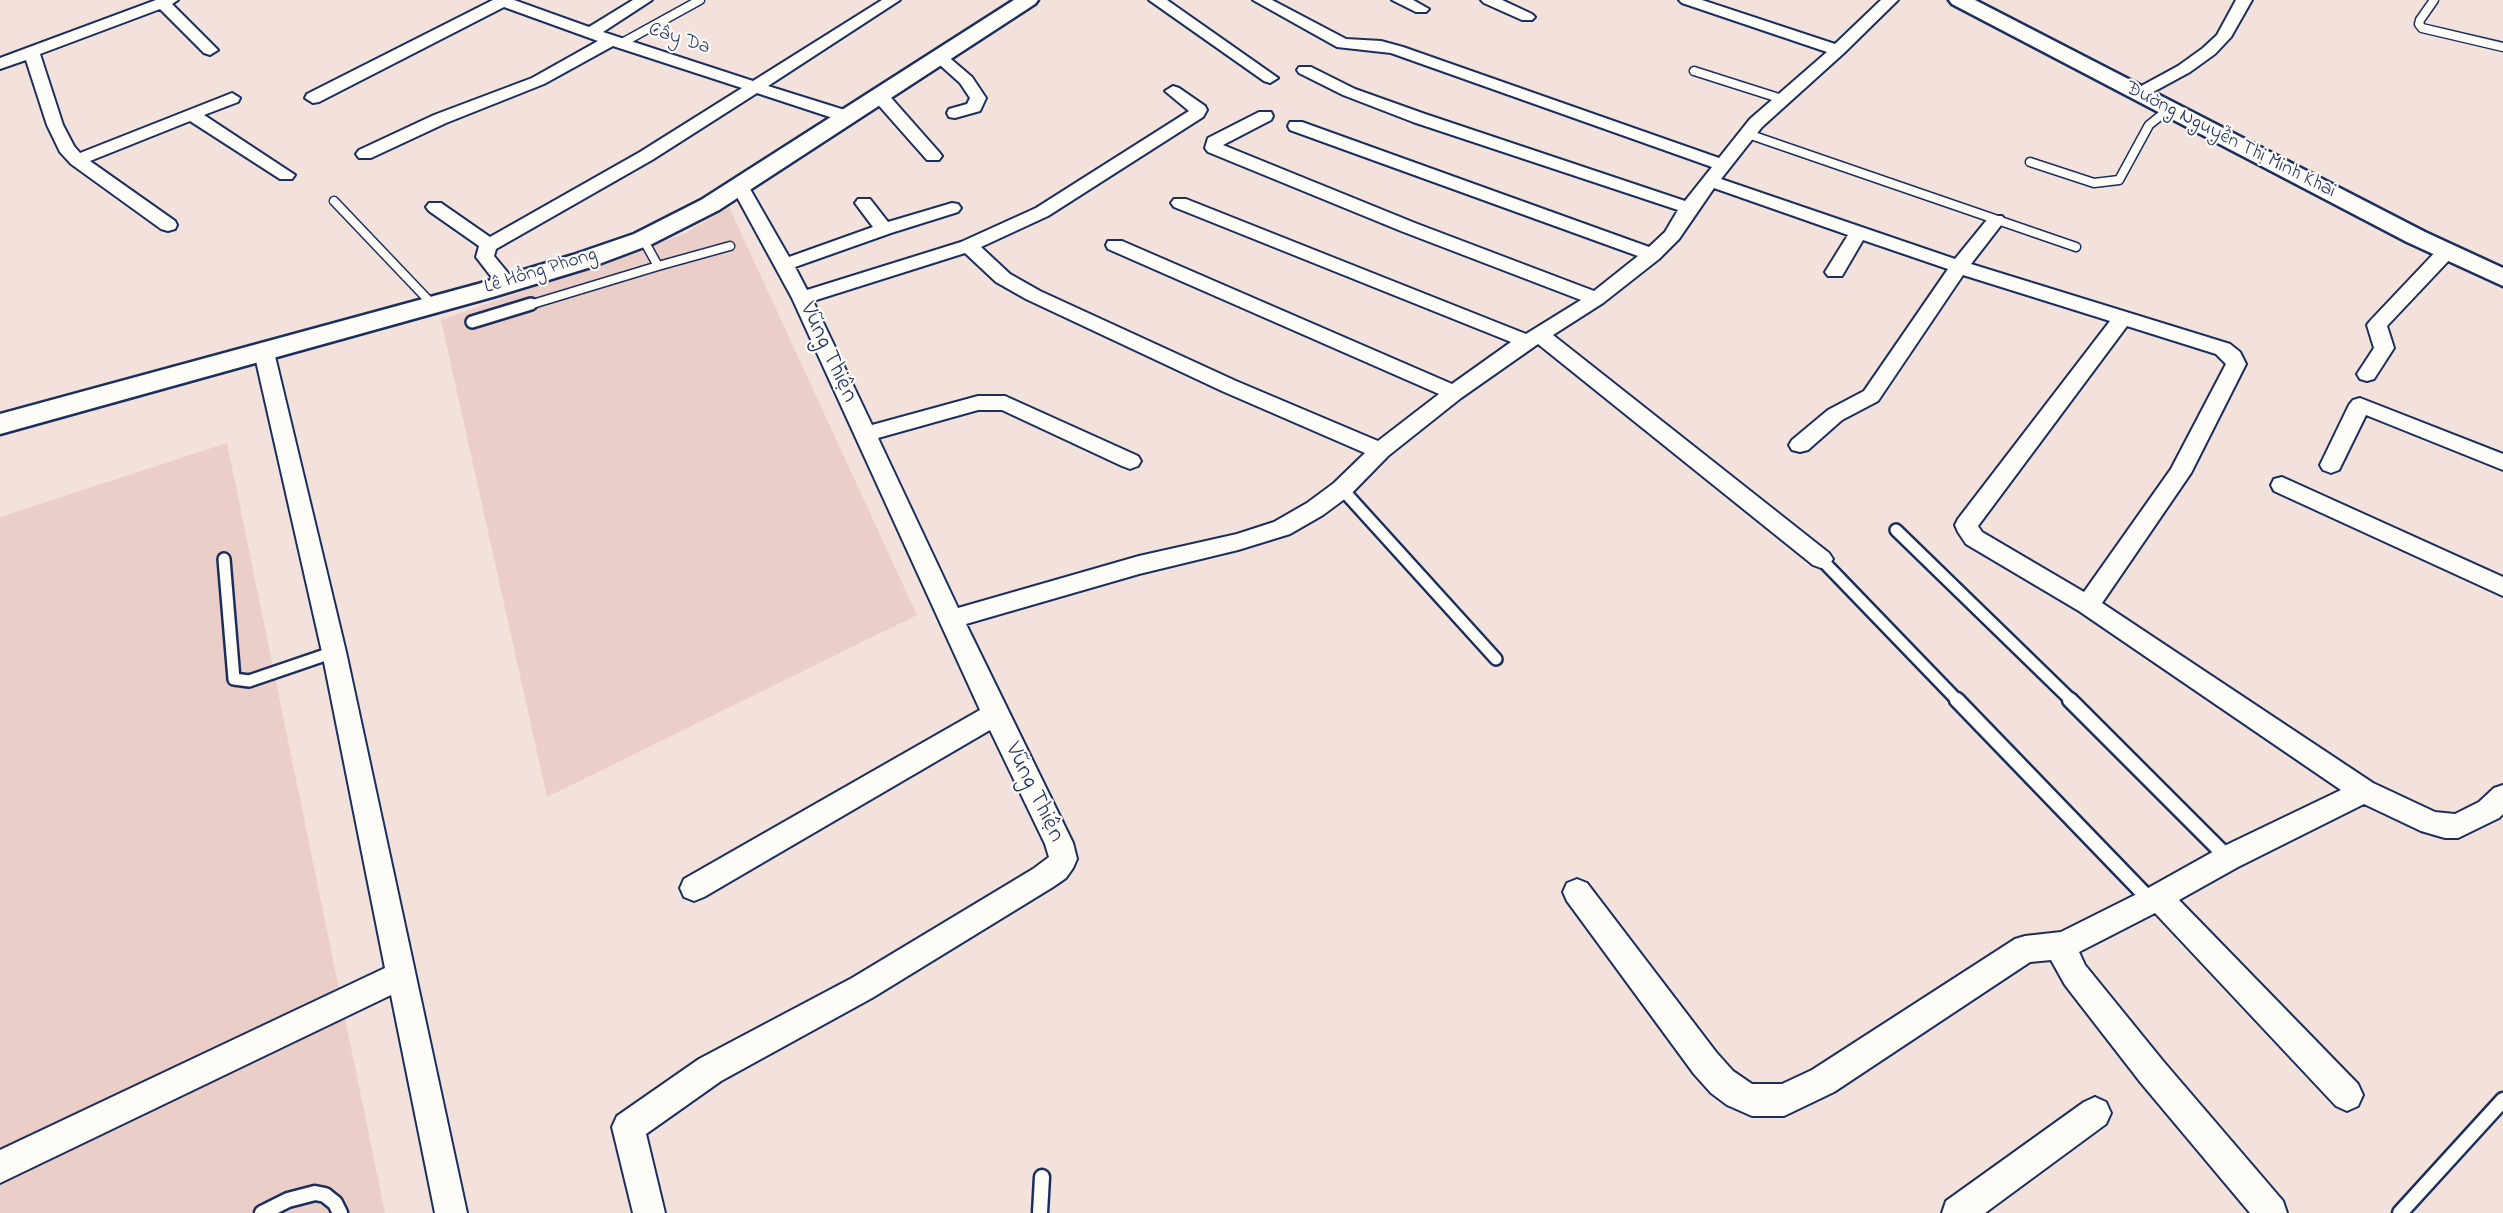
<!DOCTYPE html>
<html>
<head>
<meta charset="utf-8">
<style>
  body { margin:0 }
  canvas { display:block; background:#f3e1db }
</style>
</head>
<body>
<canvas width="2503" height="1213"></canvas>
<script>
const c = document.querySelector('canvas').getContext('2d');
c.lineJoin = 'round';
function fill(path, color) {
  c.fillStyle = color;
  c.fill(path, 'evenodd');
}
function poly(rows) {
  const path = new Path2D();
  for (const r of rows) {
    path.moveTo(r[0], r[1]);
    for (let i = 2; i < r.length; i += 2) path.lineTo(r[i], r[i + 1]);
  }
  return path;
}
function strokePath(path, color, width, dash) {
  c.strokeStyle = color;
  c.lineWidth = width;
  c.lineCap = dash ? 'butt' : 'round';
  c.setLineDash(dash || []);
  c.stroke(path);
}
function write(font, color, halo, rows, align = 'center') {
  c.font = font + ' "Indie Flower",sans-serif';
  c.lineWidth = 4.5;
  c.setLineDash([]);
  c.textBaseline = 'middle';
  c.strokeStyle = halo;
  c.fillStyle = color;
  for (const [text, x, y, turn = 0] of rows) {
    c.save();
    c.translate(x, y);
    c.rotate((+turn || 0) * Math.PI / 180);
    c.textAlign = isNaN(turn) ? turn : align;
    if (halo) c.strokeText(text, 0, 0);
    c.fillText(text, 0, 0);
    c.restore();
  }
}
const built = poly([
  [729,207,917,615,547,797,441,320,684,234],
  [227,443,385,1213,0,1213,0,517]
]);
const laneFar2 = poly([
  [2434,0,2420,20,2419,24,2422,28,2503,47],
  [622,43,700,0],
  [1694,71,1782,99],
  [1748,134,2076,247],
  [2030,162,2094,183,2119,180,2149,125,2169,109],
  [334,201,433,305],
  [658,266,730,246],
  [526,306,658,266,643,239]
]);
const laneFar1 = poly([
  [472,322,531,304],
  [1342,489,1496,659],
  [1896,530,2072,701],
  [224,559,234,679,249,681,334,652],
  [1821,559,1958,701]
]);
const lane = poly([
  [1957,700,2151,901],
  [2070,700,2228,858],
  [262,1213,288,1200,315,1193,325,1195,335,1203,340,1213],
  [1040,1213,1042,1177],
  [2400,1213,2503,1100]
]);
const street = poly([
  [156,0,178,0,172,4,218,50,210,55,204,53,160,9,40,54,63,125,74,146,80,153,232,93,240,98,238,102,204,115,295,175,292,179,280,179,190,121,90,161,175,221,177,225,175,229,168,231,161,229,71,164,60,152,47,125,26,60,0,69,0,58,156,0],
  [493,0,514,0,589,27,633,0,652,0,603,32,753,81,882,0,900,0,768,86,851,112,853,116,851,120,839,120,757,93,652,160,496,249,494,256,517,284,514,288,507,290,500,288,476,257,479,246,429,211,426,207,429,203,441,203,490,237,640,152,742,88,613,46,544,84,446,123,371,158,359,158,356,154,359,150,434,115,532,78,598,41,504,7,319,102,313,103,305,98,307,94,493,0],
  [1149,0,1167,0,1278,78,1270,83,1264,81,1149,0],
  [1253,0,1272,0,1346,39,1381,41,1403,47,1719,158,1750,119,1827,52,1682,3,1679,0,1702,0,1835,44,1881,0,1898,0,1844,53,1762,127,1721,179,1955,259,1990,216,2002,216,2005,220,1971,264,2230,344,2240,352,2246,364,2191,473,2102,603,2373,783,2435,812,2455,814,2479,802,2494,788,2503,785,2503,814,2499,818,2458,838,2445,838,2421,831,2364,804,2238,867,2179,900,2358,1084,2363,1095,2358,1106,2347,1111,2336,1106,2155,913,2079,952,2085,965,2163,1061,2283,1201,2287,1213,2250,1213,2141,1083,2065,985,2051,960,2030,962,1834,1092,1784,1116,1752,1116,1727,1105,1711,1093,1694,1074,1567,901,1563,892,1567,883,1577,879,1587,883,1716,1052,1733,1071,1752,1084,1782,1084,1812,1070,2015,939,2025,936,2061,932,2141,892,2218,849,2341,790,2079,611,1966,544,1958,532,1955,525,1958,519,2110,321,1963,275,1878,401,1842,420,1808,450,1800,452,1792,450,1789,445,1792,440,1828,410,1864,391,1948,269,1863,240,1842,276,1828,276,1825,272,1848,235,1714,188,1679,239,1659,259,1603,303,1553,335,1829,553,1833,559,1829,565,1821,568,1813,565,1538,344,1461,398,1388,456,1350,495,1323,515,1290,534,1238,550,1139,574,966,624,1073,843,1077,859,1073,868,1066,878,1053,887,872,998,721,1081,646,1134,665,1213,633,1213,612,1127,617,1116,699,1059,852,978,1033,869,1049,857,1045,844,990,730,704,897,694,901,684,897,680,888,684,879,980,710,792,298,731,186,734,182,746,182,789,257,873,227,855,203,858,199,870,199,888,222,952,203,958,204,961,208,958,212,891,233,795,267,807,290,961,242,1036,208,1189,111,1165,91,1173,86,1179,88,1205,106,1207,110,1203,117,1048,216,981,247,1010,274,1040,291,1236,381,1378,441,1439,394,1108,249,1106,245,1108,241,1122,241,1452,384,1511,342,1174,207,1171,203,1174,199,1186,199,1526,334,1581,300,1401,231,1208,152,1205,148,1208,138,1259,112,1271,112,1273,116,1271,120,1223,145,1415,223,1594,291,1638,256,1290,130,1288,126,1290,122,1302,122,1649,247,1665,232,1678,210,1413,122,1343,95,1299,73,1297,70,1299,67,1311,67,1355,89,1425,114,1685,201,1712,167,1391,53,1337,47,1253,0],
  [965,253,996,282,1026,299,1222,391,1365,453,1334,483,1307,503,1274,522,1237,534,1139,556,958,608,878,438,978,410,1002,410,1122,466,1130,469,1138,466,1141,461,1138,456,1005,396,978,396,872,425,813,301,965,253],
  [2127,326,2216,354,2226,364,2171,469,2084,592,1982,532,1978,526,2127,326],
  [1392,0,1413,0,1429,9,1426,12,1416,12,1392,0],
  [1481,0,1502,0,1532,14,1535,17,1532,20,1522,20,1484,3,1481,0],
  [2236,0,2252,0,2231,37,2215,54,2190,72,2144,97,2132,97,2130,94,2132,91,2178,66,2203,48,2217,35,2236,0],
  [939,52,945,54,972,77,986,98,980,111,955,118,949,117,947,113,949,109,967,104,970,98,960,83,931,57,939,52],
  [880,91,886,92,939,152,942,156,939,160,927,160,874,100,872,96,874,92,880,91],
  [2447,245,2454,247,2456,251,2454,255,2387,326,2394,348,2374,379,2367,381,2360,379,2357,374,2374,348,2367,325,2370,321,2440,247,2447,245],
  [264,345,271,347,274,352,346,652,467,1213,435,1213,391,995,0,1183,0,1150,385,968,322,652,254,352,257,347,264,345],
  [2360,398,2503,454,2503,470,2366,415,2339,470,2331,473,2323,470,2320,465,2349,405,2353,400,2360,398],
  [2282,477,2503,577,2503,596,2274,491,2271,485,2274,479,2282,477],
  [2095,1097,2106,1102,2111,1113,2106,1124,1985,1213,1942,1213,1946,1201,2084,1102,2095,1097]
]);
const secondary = poly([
  [1014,0,1038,0,1035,4,719,210,652,244,591,267,496,296,0,434,0,414,478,284,573,255,634,234,701,200,1014,0],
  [1949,0,1975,0,2425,232,2503,268,2503,286,2407,242,1952,4,1949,0]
]);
const farStreetnames = [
  ["Cây Da",679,40,18],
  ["Đường Nguyễn Thị Minh Khai",2230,141,27],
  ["Lê Hồng Phong",541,272,-17]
];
const streetNames = [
  ["Vũng Thiện",827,353,65],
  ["Vũng Thiện",1033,793,64]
];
fill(built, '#eccec8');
strokePath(laneFar2, '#1b2f5e', 11);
strokePath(laneFar1, '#1b2f5e', 16);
strokePath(lane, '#1b2f5e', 19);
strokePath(street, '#1b2f5e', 4);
strokePath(secondary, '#1b2f5e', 5);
strokePath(laneFar2, '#fdfcf7', 8);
strokePath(laneFar1, '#fdfcf7', 11);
strokePath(lane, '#fdfcf7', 14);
fill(street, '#fdfcf7');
fill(secondary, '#fdfcf7');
write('20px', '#1b2f5e', '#fdfcf7', farStreetnames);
write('24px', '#1b2f5e', '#fdfcf7', streetNames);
</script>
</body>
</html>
